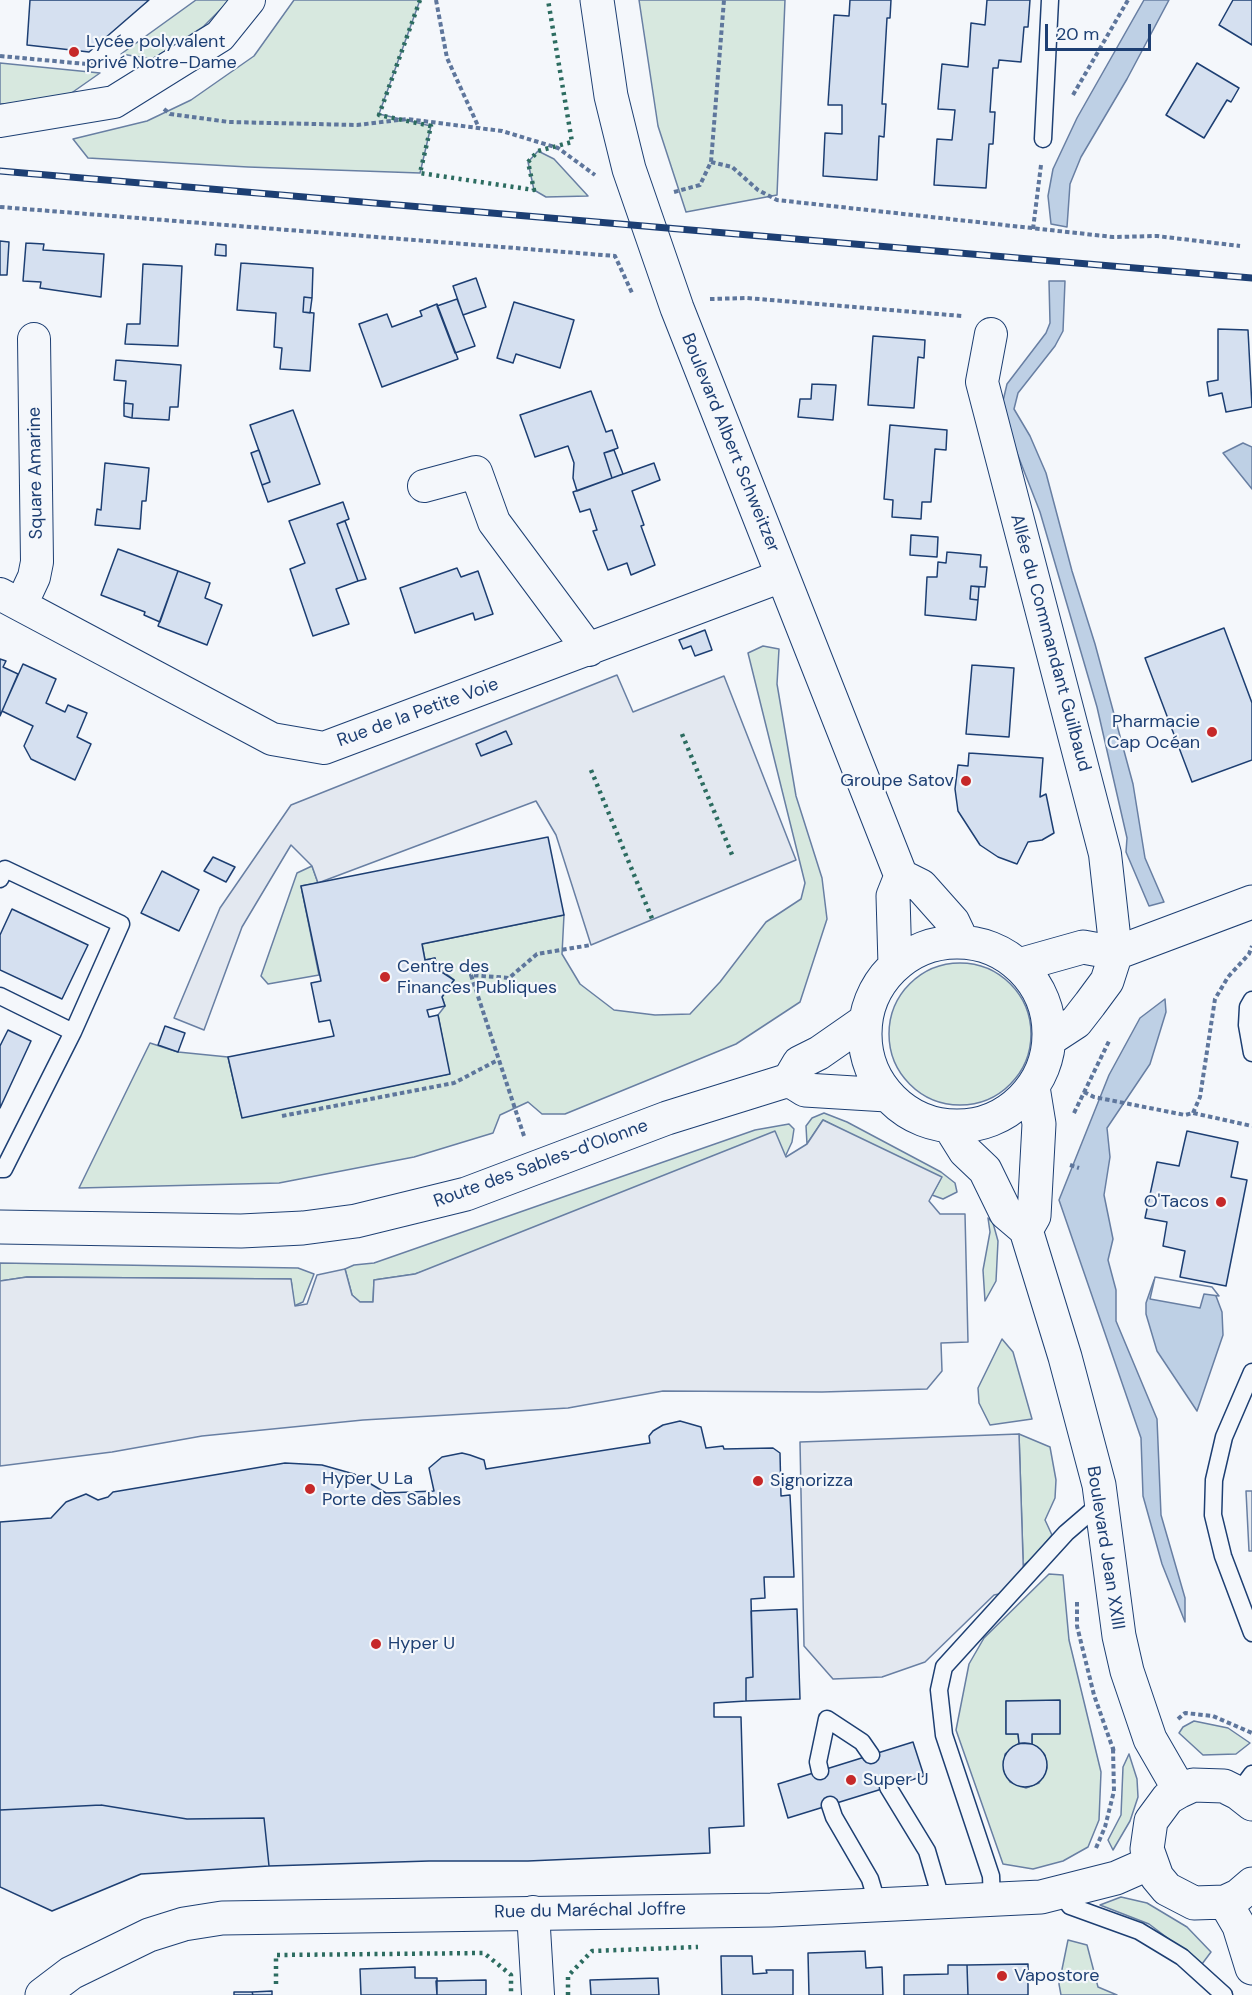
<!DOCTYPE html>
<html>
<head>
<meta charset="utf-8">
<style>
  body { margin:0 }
  #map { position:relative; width:1252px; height:1995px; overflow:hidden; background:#f4f7fb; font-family:"DM Sans",sans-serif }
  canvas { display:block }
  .scale { position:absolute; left:1045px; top:24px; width:106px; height:27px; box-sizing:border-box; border:3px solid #1d3f73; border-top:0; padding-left:8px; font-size:18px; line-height:21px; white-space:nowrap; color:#1d3f73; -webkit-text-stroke:4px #f4f7fb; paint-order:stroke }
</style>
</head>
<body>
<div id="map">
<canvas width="1252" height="1995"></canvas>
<div class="scale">20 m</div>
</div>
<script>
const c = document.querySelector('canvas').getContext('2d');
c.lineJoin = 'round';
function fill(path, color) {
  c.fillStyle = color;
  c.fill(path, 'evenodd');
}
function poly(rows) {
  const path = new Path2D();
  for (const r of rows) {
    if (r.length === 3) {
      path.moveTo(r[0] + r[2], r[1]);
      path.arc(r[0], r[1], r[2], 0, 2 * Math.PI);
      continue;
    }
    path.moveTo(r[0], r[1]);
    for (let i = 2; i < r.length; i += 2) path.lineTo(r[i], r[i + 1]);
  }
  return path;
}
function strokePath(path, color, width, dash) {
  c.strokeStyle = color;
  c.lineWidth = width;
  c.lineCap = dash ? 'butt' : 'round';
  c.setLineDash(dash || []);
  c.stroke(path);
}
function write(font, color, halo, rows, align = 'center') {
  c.font = font + ' "DM Sans",sans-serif';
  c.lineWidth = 4.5;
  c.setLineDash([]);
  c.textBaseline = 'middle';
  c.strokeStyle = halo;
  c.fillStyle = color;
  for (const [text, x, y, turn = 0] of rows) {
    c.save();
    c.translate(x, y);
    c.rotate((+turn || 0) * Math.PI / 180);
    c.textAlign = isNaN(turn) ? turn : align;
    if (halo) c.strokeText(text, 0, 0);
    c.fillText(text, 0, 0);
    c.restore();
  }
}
const green = poly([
  [196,0,230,0,203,27,153,59,121,54,196,0],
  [294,0,420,0,379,114,431,126,420,173,248,167,88,158,73,139,147,121,191,100,254,56,294,0],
  [639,0,785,0,777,195,686,212,658,126,639,0],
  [0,63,100,73,60,101,0,104,0,63],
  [538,151,554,159,588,196,546,197,534,190,528,162,538,151],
  [763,646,779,649,777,684,796,796,822,878,827,919,800,1002,736,1044,565,1114,542,1114,528,1102,500,1115,493,1133,414,1157,279,1183,79,1188,150,1043,178,1052,228,1057,242,1117,449,1074,438,1015,445,1006,442,997,454,980,437,966,435,958,425,960,422,944,564,915,562,954,580,984,614,1010,655,1015,690,1014,720,982,766,922,801,899,805,883,748,653,763,646],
  [312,866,318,883,301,886,319,975,268,984,261,976,297,873,312,866],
  [960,1034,71],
  [824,1113,847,1122,941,1172,955,1183,957,1192,943,1199,932,1195,940,1180,823,1120,807,1144,806,1126,812,1118,824,1113],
  [789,1124,794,1129,792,1142,785,1157,415,1274,374,1280,373,1302,360,1302,352,1295,345,1269,354,1265,374,1263,755,1130,789,1124],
  [988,1218,993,1223,998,1241,996,1281,985,1301,983,1270,990,1232,988,1218],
  [0,1263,298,1268,314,1274,303,1302,294,1306,291,1279,27,1277,0,1281,0,1263],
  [1002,1339,1013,1352,1032,1419,990,1425,979,1403,978,1388,1002,1339],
  [1019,1434,1050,1447,1056,1480,1055,1498,1045,1520,1052,1535,1033,1558,999,1583,1023,1559,1019,1434],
  [1049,1574,1063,1575,1069,1640,1101,1772,1099,1820,1088,1847,1063,1861,1033,1869,1003,1864,956,1730,969,1664,984,1638,1049,1574],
  [1006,1701,1060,1701,1060,1733,1032,1734,1032,1744,1045,1755,1047,1768,1039,1783,1026,1788,1010,1782,1004,1771,1005,1754,1019,1743,1018,1734,1006,1734,1006,1701],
  [1194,1721,1228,1728,1250,1743,1236,1754,1203,1755,1179,1733,1183,1727,1194,1721],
  [1129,1754,1137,1779,1138,1797,1130,1821,1113,1850,1108,1840,1121,1815,1123,1767,1129,1754],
  [1121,1897,1147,1903,1187,1927,1211,1952,1202,1964,1149,1924,1100,1905,1121,1897],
  [1068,1940,1087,1945,1098,1987,1117,1995,1061,1995,1059,1984,1068,1940]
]);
const parking = poly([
  [617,675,633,712,724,676,796,860,591,945,556,835,536,801,318,883,312,866,291,845,242,927,204,1030,174,1018,220,908,291,805,617,675],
  [823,1120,942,1177,929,1201,940,1214,965,1214,968,1342,941,1343,942,1371,927,1389,822,1392,663,1391,568,1408,363,1420,202,1436,112,1452,0,1466,0,1281,27,1277,291,1279,295,1306,307,1304,317,1275,345,1269,352,1295,360,1302,373,1302,374,1280,415,1274,775,1131,786,1157,807,1144,823,1120],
  [1019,1434,1024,1589,994,1595,925,1662,882,1677,833,1679,804,1646,800,1442,1019,1434],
  [1246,1491,1252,1491,1252,1551,1249,1551,1246,1491]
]);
const water = poly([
  [1144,0,1169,0,1127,79,1081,157,1070,184,1067,227,1051,224,1048,196,1053,169,1077,118,1144,0],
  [1049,281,1065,281,1063,331,1055,346,1018,393,1014,409,1030,436,1046,473,1072,571,1095,644,1133,784,1145,858,1164,902,1149,906,1126,852,1127,838,1097,707,1040,512,1008,430,1003,401,1007,384,1046,333,1050,323,1049,281],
  [1243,443,1252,447,1252,489,1223,453,1243,443],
  [1165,999,1166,1012,1150,1064,1107,1128,1110,1157,1104,1195,1113,1239,1108,1260,1116,1290,1116,1321,1157,1419,1161,1515,1185,1598,1185,1622,1162,1564,1143,1496,1141,1438,1059,1200,1109,1075,1140,1018,1165,999],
  [1154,1280,1211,1290,1216,1296,1222,1312,1223,1335,1197,1411,1157,1351,1146,1314,1146,1303,1154,1280]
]);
const pier = poly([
  [1155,1277,1212,1287,1219,1296,1204,1294,1200,1308,1150,1299,1155,1277]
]);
const building = poly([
  [30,0,149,0,89,52,27,45,30,0],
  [850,0,891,0,890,18,887,18,882,104,886,104,884,137,879,136,877,180,823,176,825,133,842,134,842,105,828,105,834,15,849,16,850,0],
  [987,0,1030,0,1028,27,1024,27,1021,62,999,60,998,68,993,68,990,112,995,112,993,144,989,144,986,188,934,185,937,139,952,140,955,110,938,109,942,64,968,67,971,23,985,25,987,0],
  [1233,0,1252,0,1252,45,1219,25,1233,0],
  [1197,63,1239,88,1231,102,1227,100,1204,138,1166,115,1197,63],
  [0,241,9,242,7,275,0,275,0,241],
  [26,243,44,244,43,250,104,254,101,297,40,288,41,282,23,281,26,243],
  [216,244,226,245,226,256,215,255,216,244],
  [241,263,313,268,312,298,304,297,303,312,314,313,310,371,280,369,282,348,274,347,276,313,237,310,241,263],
  [143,264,182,266,178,346,125,344,127,324,140,324,143,264],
  [476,278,486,307,463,315,453,286,476,278],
  [304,297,312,298,310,313,303,312,304,297],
  [457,299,475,346,455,353,437,306,457,299],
  [514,302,574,320,560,368,516,354,513,363,497,358,514,302],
  [437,304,458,359,382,387,359,324,387,314,392,327,422,316,420,311,437,304],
  [1218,329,1248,330,1252,407,1226,412,1222,393,1209,396,1207,382,1218,380,1218,329],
  [873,336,925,340,924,358,918,357,914,408,868,405,873,336],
  [116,360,181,365,178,407,170,407,169,420,132,418,133,404,124,403,126,381,114,380,116,360],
  [812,384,836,385,833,420,798,417,800,399,811,399,812,384],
  [591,391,606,432,612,430,618,448,604,453,612,478,577,491,573,478,574,463,568,446,535,457,520,415,591,391],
  [124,403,133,404,132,418,124,416,124,403],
  [293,410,320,484,268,502,262,485,270,482,250,425,293,410],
  [890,425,947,430,946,450,935,449,931,502,922,502,921,519,892,517,893,500,884,499,890,425],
  [259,450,270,482,262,485,251,453,259,450],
  [614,450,623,474,612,478,604,453,614,450],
  [105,463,149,468,146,501,142,501,140,529,95,525,97,509,101,510,105,463],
  [654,463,660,480,632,491,644,525,641,526,655,565,631,575,627,563,608,570,593,531,597,530,590,509,580,512,573,492,654,463],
  [343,502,349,519,337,524,358,581,336,589,349,624,313,636,290,569,305,563,289,521,343,502],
  [345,521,366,579,358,581,337,524,345,521],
  [911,535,938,537,937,557,910,555,911,535],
  [118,549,178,571,160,622,144,615,145,612,101,595,118,549],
  [947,552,981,555,980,567,987,567,985,587,971,586,970,599,978,600,976,620,925,615,927,577,937,577,938,562,946,563,947,552],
  [457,568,461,577,478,571,493,614,475,620,473,613,415,633,400,588,457,568],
  [178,571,210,583,205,598,222,605,207,645,158,626,178,571],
  [971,586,979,587,978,600,970,599,971,586],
  [1224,628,1252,703,1252,760,1192,782,1145,658,1224,628],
  [705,630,712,650,695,656,691,646,683,649,679,640,705,630],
  [0,659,6,661,3,667,18,674,0,716,0,659],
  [23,664,56,679,46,703,65,712,68,705,87,713,77,737,91,744,75,780,31,759,24,746,33,726,2,711,23,664],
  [972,665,1014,668,1009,737,966,734,972,665],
  [506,731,512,744,481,756,476,744,506,731],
  [969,753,1043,758,1040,797,1046,794,1054,833,1042,840,1028,842,1017,864,998,857,980,845,958,811,955,789,958,765,968,766,969,753],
  [548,837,564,915,422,944,425,960,435,958,437,969,454,980,442,997,445,1006,427,1010,429,1017,438,1015,450,1074,242,1118,228,1057,334,1036,330,1020,319,1022,311,983,321,981,301,886,548,837],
  [213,857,235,867,226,882,204,871,213,857],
  [162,871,199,890,179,931,141,913,162,871],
  [12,909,88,945,62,999,0,970,0,935,12,909],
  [165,1026,185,1033,178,1052,158,1045,165,1026],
  [8,1030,31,1041,0,1108,0,1046,8,1030],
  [1187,1131,1238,1142,1231,1177,1247,1180,1226,1286,1180,1277,1185,1251,1163,1246,1167,1222,1145,1218,1157,1162,1179,1166,1187,1131],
  [680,1421,701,1427,706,1448,723,1446,724,1449,773,1448,780,1453,781,1496,790,1495,794,1577,764,1577,765,1598,751,1599,753,1677,746,1678,746,1701,714,1703,714,1717,741,1717,744,1826,709,1828,710,1853,528,1861,429,1861,269,1866,264,1818,187,1819,101,1805,0,1810,0,1522,51,1518,66,1502,86,1494,98,1500,108,1497,113,1492,285,1463,322,1465,354,1474,386,1493,434,1491,429,1468,442,1457,462,1453,470,1455,484,1460,486,1469,650,1443,649,1436,653,1431,663,1425,680,1421],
  [797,1609,800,1699,746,1701,746,1678,753,1677,751,1611,797,1609],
  [1060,1700,1060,1734,1032,1734,1032,1744,1019,1743,1018,1734,1006,1734,1006,1701,1060,1700],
  [913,1742,924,1776,788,1818,778,1784,913,1742],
  [1025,1765,22],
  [101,1805,187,1819,264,1818,269,1866,141,1874,52,1911,0,1887,0,1810,101,1805],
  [865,1951,866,1968,882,1967,883,1995,809,1995,808,1953,865,1951],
  [721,1956,752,1956,753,1974,767,1973,766,1970,793,1970,793,1995,722,1995,721,1956],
  [1028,1964,1028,1995,968,1995,967,1965,1028,1964],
  [948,1965,967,1965,968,1995,904,1995,904,1975,948,1974,948,1965],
  [415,1967,415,1978,437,1978,437,1995,361,1995,360,1969,415,1967],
  [658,1978,659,1995,591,1995,590,1980,658,1978],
  [486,1980,486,1995,437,1995,436,1981,486,1980],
  [272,1991,272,1995,253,1995,252,1992,272,1991],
  [234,1992,252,1992,253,1995,234,1995,234,1992]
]);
const path = poly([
  [436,0,447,58,479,128],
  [0,56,108,66],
  [1073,95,1128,0],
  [164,109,170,114,229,122,357,125,407,119,502,131,558,148,595,175],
  [711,162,732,167,758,190,777,200,1113,237,1157,236,1240,246],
  [674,192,700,185,711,162,724,0],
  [0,207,615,256,633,295],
  [1033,229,1041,165],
  [710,299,747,298,962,316],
  [1084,1092,1094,1097,1185,1115,1193,1113,1252,1126],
  [1074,1113,1110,1039],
  [1193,1113,1200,1097,1215,999,1228,977,1249,954,1252,946],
  [282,1116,454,1083,498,1060],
  [524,1136,471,975,509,978,537,954,591,945],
  [1070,1165,1079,1168],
  [1077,1602,1077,1626,1094,1695,1113,1749,1118,1748],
  [1178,1719,1185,1713,1213,1716,1252,1733],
  [1096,1848,1105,1827,1114,1791,1113,1749]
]);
const lane = poly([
  [1043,139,1050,0],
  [0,879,5,869,121,924,73,1032],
  [0,996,73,1032,4,1169,0,1169],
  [1252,1000,1248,1007,1247,1025,1252,1053],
  [1252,1372,1224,1437,1214,1480,1213,1515,1223,1556,1252,1633],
  [820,1771,818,1762,827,1719,862,1742,871,1755],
  [888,1787,927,1851,942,1902],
  [1238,1793,1252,1774],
  [830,1805,834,1817,870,1879,878,1906],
  [1061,1894,1070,1906,1139,1931,1182,1957,1224,1995],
  [992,1900,991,1876,944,1735,939,1690,944,1667,1066,1533,1102,1502]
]);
const street = poly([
  [0,121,114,102,220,36,249,0],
  [991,334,982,382,1105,854,1116,953],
  [424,486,476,472,494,522,589,650],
  [0,594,272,739,324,748,782,576],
  [21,605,34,577,37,562,34,339],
  [533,1912,538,1995]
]);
const secondary = poly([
  [597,0,611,96,629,169,677,308,901,876,921,886,953,922,962,941],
  [957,1034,92],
  [895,965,893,896,901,876],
  [1019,965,1083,947,1116,953,1252,902],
  [1050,1039,1076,1022,1090,1004,1107,981,1116,953],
  [789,1080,805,1090,887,1095],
  [789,1080,799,1063,819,1053,865,1021],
  [950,1127,965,1151,985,1170,1006,1213,1026,1230],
  [0,1227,241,1231,303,1228,356,1221,466,1194,667,1118,789,1080],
  [1026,1230,1065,1357,1099,1485,1119,1636,1127,1671,1150,1739,1180,1791],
  [1026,1230,1034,1216,1039,1124,1033,1087],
  [1252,1804,1238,1793,1224,1786,1193,1785,1180,1791,1168,1798,1151,1821,1147,1849,1157,1877,1167,1889,1194,1903,1225,1902,1238,1896,1252,1884],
  [1225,1902,1239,1926,1252,1968],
  [42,1995,71,1973,149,1935,184,1924,222,1918,771,1910,1041,1897,1116,1878,1150,1863]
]);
const rail = poly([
  [0,171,1252,278]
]);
const hedge = poly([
  [420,0,379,115,431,126,420,173,534,190,528,162,538,151,572,142,548,0],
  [682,734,733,857],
  [591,770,653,921],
  [276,1984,276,1955,484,1953,511,1975,511,1995],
  [568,1995,568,1976,592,1951,698,1947]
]);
const markers = [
  [74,52,6,"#c62828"],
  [1212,732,6,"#c62828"],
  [966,781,6,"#c62828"],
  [385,977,6,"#c62828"],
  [1221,1202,6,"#c62828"],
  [758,1481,6,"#c62828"],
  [310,1489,6,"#c62828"],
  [376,1644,6,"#c62828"],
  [851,1780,6,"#c62828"],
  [1002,1976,6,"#c62828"]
];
const poiNames = [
  ["Lycée polyvalent",86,42],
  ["privé Notre-Dame",86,63],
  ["Pharmacie",1200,722,"right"],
  ["Cap Océan",1200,743,"right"],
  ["Groupe Satov",954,781,"right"],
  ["Centre des",397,967],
  ["Finances Publiques",397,988],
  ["O'Tacos",1209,1202,"right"],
  ["Hyper U La",322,1479],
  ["Porte des Sables",322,1500],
  ["Signorizza",770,1481],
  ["Hyper U",388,1644],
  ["Super U",863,1780],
  ["Vapostore",1014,1976]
];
const streetNames = [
  ["Boulevard Albert Schweitzer",730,443,68],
  ["Square Amarine",36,473,-91],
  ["Allée du Commandant Guilbaud",1050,643,75],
  ["Rue de la Petite Voie",418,713,-20],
  ["Route des Sables-d'Olonne",541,1164,-20],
  ["Boulevard Jean XXIII",1105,1548,81],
  ["Rue du Maréchal Joffre",590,1911,-1]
];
fill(green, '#d7e8df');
strokePath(green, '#687fa3', 1.5);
fill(parking, '#e3e8f0');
strokePath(parking, '#687fa3', 1.5);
fill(water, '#bed0e5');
strokePath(water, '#687fa3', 1.5);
fill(pier, '#f4f7fb');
strokePath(pier, '#687fa3', 1.5);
fill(building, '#d5e0f0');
strokePath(building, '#1d3f73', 1.5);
strokePath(lane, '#1d3f73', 19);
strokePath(street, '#1d3f73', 34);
strokePath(secondary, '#1d3f73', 35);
strokePath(path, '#5e769c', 4, [4.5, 3]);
strokePath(lane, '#f4f7fb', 16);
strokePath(street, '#f4f7fb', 32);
strokePath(secondary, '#f4f7fb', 33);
strokePath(rail, '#1d3f73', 7);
strokePath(rail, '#f4f7fb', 4.5, [14]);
strokePath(hedge, '#2c6c60', 4.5, [3, 4.5]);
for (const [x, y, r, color] of markers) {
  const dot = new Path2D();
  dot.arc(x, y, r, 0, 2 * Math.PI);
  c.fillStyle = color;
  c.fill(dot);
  strokePath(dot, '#f4f7fb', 2);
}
write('18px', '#1d3f73', '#f4f7fb', poiNames, 'left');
write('18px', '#1d3f73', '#f4f7fb', streetNames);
</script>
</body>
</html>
